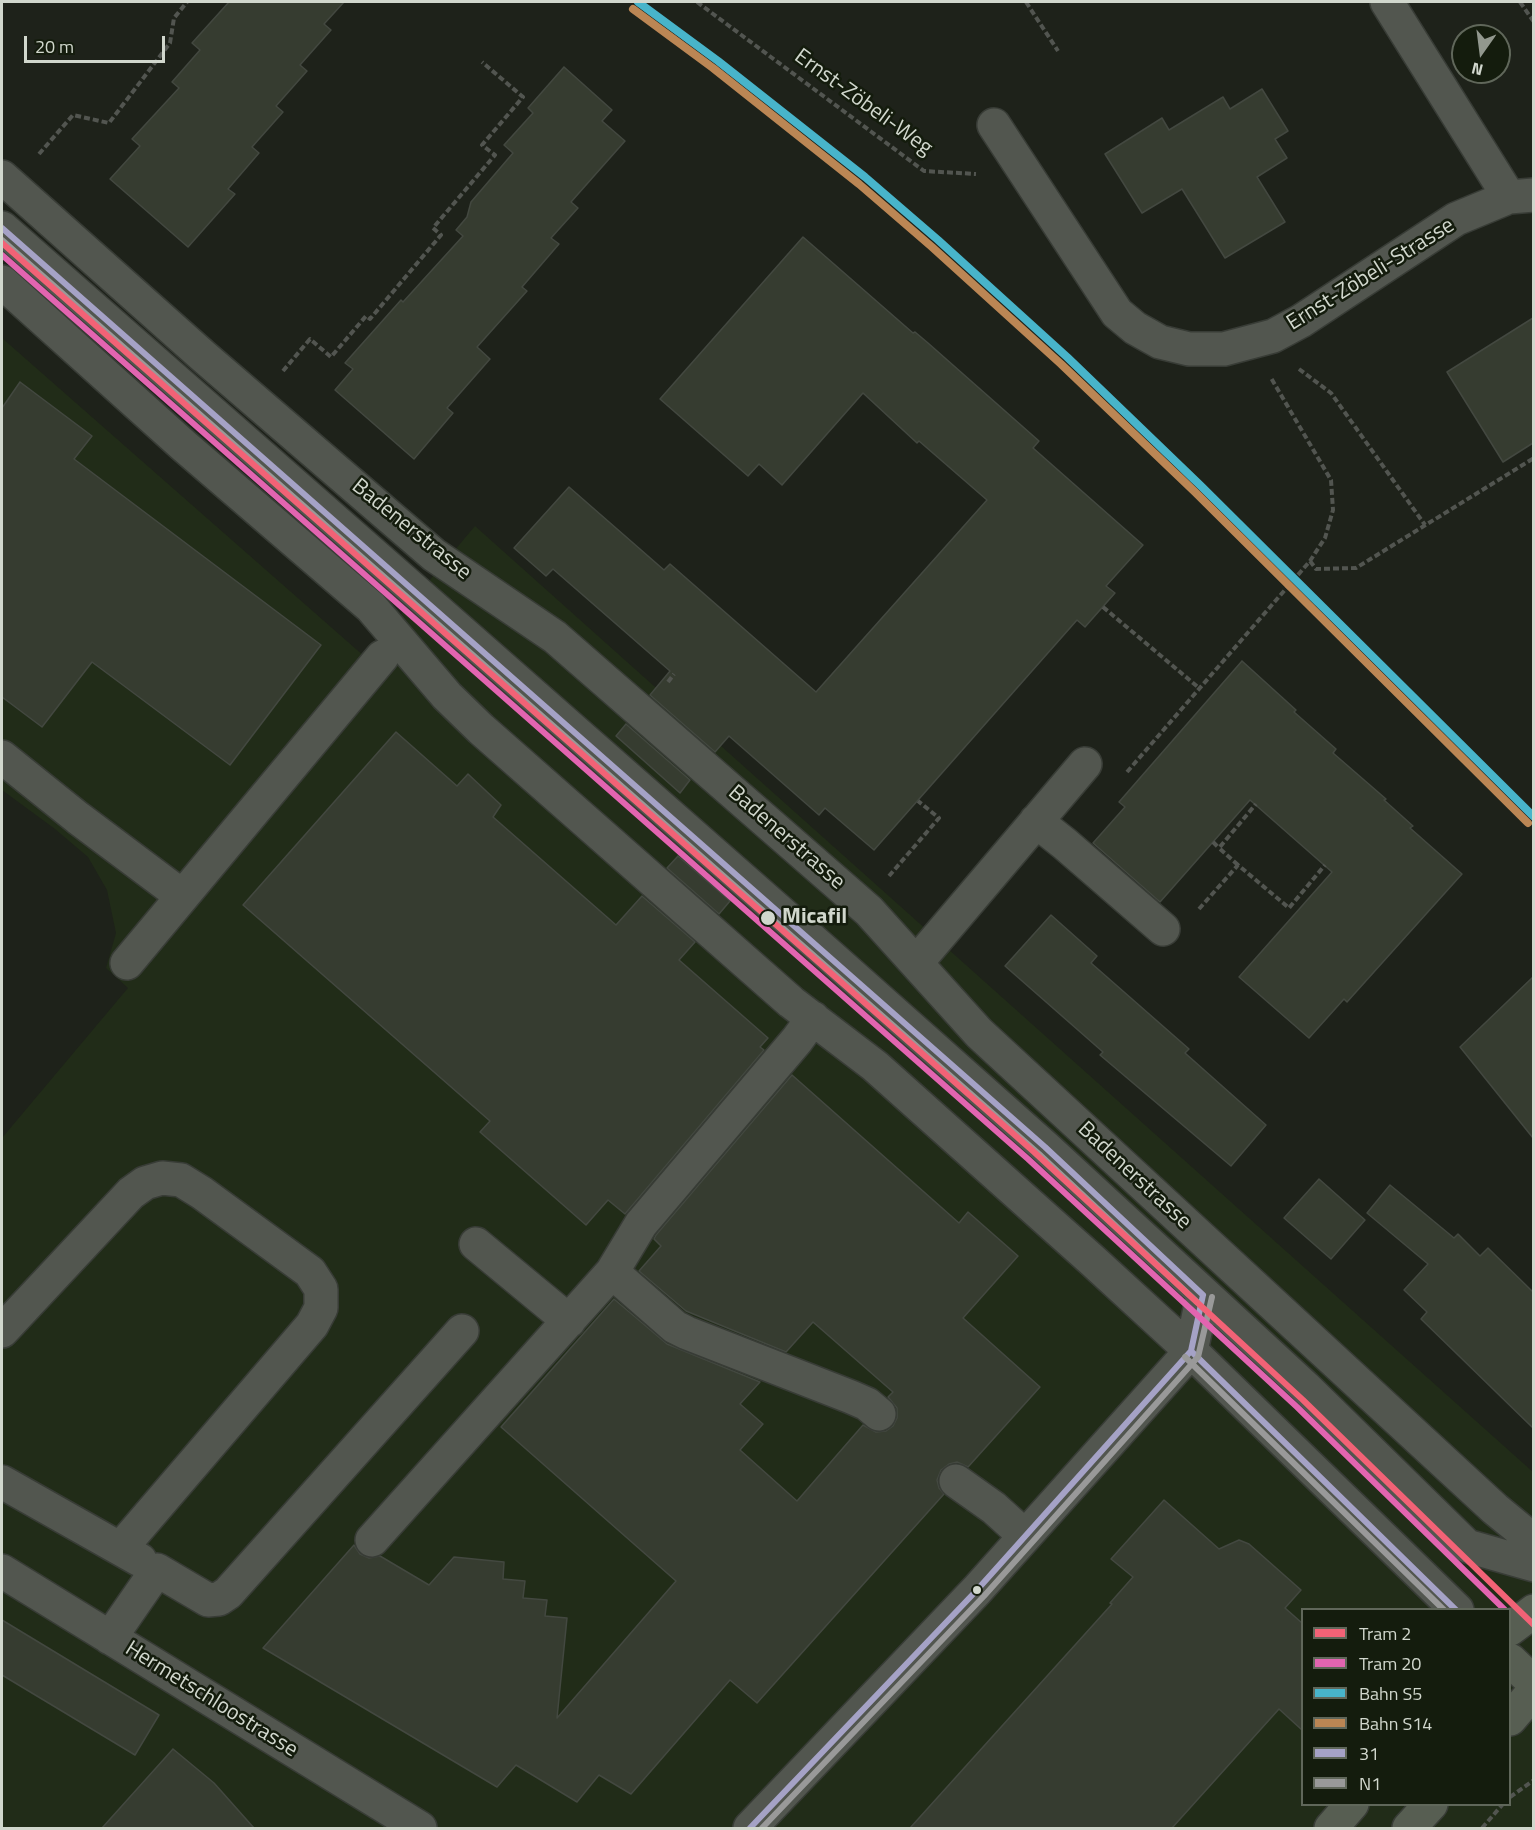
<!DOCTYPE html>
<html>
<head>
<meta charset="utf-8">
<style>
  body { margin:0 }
  #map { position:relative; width:1535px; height:1830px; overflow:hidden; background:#1e221a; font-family:"Titillium Web",sans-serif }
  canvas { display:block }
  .frame { position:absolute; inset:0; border:3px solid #d1d7cd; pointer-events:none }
  .legend { position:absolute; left:1301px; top:1608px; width:210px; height:198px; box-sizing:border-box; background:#141c0d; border:2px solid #60675a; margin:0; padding:8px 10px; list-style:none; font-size:18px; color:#d1d7cd }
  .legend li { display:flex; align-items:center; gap:12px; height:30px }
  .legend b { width:30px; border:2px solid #60675a }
  .north { position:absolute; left:1451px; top:24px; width:60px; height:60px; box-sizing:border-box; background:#141c0d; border:2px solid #60675a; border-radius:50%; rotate:194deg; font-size:16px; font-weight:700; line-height:24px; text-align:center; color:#d1d7cd }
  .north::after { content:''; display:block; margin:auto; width:21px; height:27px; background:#92988e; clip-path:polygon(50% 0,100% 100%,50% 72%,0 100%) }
  .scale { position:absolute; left:24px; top:36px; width:141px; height:27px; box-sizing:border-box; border:3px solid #d1d7cd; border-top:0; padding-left:8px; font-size:18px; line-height:21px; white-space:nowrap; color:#d1d7cd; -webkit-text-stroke:4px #141c0d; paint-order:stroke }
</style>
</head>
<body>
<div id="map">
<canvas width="1535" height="1830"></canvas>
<div class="frame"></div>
<ul class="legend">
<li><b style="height:8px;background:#f26276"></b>Tram 2</li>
<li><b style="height:8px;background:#e264b0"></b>Tram 20</li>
<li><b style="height:8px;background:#48b4ca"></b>Bahn S5</li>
<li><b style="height:8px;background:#bb8654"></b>Bahn S14</li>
<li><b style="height:8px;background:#a5a2c6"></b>31</li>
<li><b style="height:8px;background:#999"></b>N1</li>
</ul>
<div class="north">N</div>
<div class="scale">20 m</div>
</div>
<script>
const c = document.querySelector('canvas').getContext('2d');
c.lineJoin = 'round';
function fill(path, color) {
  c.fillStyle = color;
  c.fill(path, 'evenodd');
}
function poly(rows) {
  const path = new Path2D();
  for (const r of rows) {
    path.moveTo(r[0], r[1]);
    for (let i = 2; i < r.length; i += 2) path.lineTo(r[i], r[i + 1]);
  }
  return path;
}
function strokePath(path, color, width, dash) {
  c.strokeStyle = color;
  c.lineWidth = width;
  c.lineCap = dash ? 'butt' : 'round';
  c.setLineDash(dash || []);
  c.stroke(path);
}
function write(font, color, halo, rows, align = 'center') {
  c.font = font + ' "Titillium Web",sans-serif';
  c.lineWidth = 5;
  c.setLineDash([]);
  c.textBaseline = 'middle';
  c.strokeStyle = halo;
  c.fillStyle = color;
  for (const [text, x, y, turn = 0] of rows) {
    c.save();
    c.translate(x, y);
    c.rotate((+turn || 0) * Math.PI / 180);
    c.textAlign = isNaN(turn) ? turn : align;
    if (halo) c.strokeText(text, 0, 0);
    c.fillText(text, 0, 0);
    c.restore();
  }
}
const built = poly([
  [2,338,365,657,475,526,1533,1472,1533,1828,2,1828,2,1138,128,988,106,968,116,933,107,890,88,857,55,829,2,790],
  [1302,1610,1510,1610,1510,1804,1302,1804]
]);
const building = poly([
  [229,2,344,2,324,24,331,30,300,65,307,71,276,106,283,112,252,147,259,153,228,189,235,194,188,247,110,179,140,146,132,139,179,88,172,82,200,50,192,43,229,2],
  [564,67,612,110,602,121,625,141,571,202,578,208,551,238,559,244,522,287,527,291,477,347,490,359,447,408,453,413,414,459,335,390,353,369,345,363,401,300,403,302,463,236,456,230,467,217,471,202,513,153,504,145,533,113,528,108,564,67],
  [1262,89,1288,131,1275,139,1287,158,1257,177,1285,222,1225,258,1182,189,1142,213,1105,154,1162,118,1169,130,1223,97,1230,109,1262,89],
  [803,237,913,333,915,332,928,343,1039,441,1033,448,1143,545,1106,586,1115,593,1085,627,1077,620,874,850,825,808,819,815,729,736,715,752,650,695,670,671,553,569,546,576,514,548,569,487,664,570,670,564,816,692,987,500,919,441,917,443,863,393,782,485,759,464,748,476,660,399,803,237],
  [1533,318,1533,443,1503,462,1447,372,1533,318],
  [20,382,92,436,74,459,321,645,230,765,92,662,42,727,2,697,2,408,20,382],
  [1242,661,1296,710,1294,712,1336,749,1333,753,1386,799,1384,800,1413,826,1410,828,1462,874,1347,1002,1344,999,1309,1038,1239,977,1332,872,1250,800,1160,902,1093,843,1125,807,1119,802,1242,661],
  [626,724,690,780,680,793,616,736,626,724],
  [396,732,457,786,468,774,501,805,493,817,616,925,642,896,695,942,679,960,768,1038,760,1047,764,1050,625,1214,608,1200,586,1225,480,1132,490,1121,243,905,396,732],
  [678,856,730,901,719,914,667,868,678,856],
  [1051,915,1097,956,1091,963,1189,1049,1185,1053,1266,1125,1231,1166,1100,1055,1103,1052,1005,966,1051,915],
  [1533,977,1533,1138,1460,1047,1533,977],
  [792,1075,959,1223,968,1212,1018,1256,963,1318,1040,1387,968,1467,957,1462,949,1464,941,1470,937,1480,939,1488,944,1494,757,1703,730,1680,631,1794,599,1775,577,1802,516,1765,497,1787,263,1648,354,1545,360,1554,369,1558,380,1556,429,1585,454,1557,504,1562,503,1579,525,1581,523,1598,547,1600,545,1616,567,1618,557,1718,676,1581,501,1427,614,1299,667,1344,760,1382,740,1404,763,1424,740,1450,797,1501,863,1425,876,1432,886,1431,893,1426,897,1418,897,1408,888,1397,893,1392,813,1322,786,1352,686,1311,639,1271,661,1246,654,1239,656,1235,792,1075],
  [1319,1179,1365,1220,1331,1259,1284,1218,1319,1179],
  [1390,1185,1454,1238,1458,1234,1480,1256,1488,1248,1533,1292,1533,1428,1421,1319,1427,1312,1404,1290,1428,1264,1367,1213,1390,1185],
  [1164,1500,1219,1549,1239,1540,1249,1544,1301,1590,1285,1608,1302,1623,1302,1730,1279,1709,1172,1828,910,1828,1112,1604,1110,1603,1133,1577,1111,1559,1164,1500],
  [2,1620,159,1715,135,1755,2,1675,2,1620],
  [173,1749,214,1783,254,1828,102,1828,173,1749]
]);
const path = poly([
  [697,2,924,171,976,174],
  [1026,2,1058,51],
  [1520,2,1534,22],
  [39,154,73,115,109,123,170,43,174,18,187,2],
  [1299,369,1331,393,1425,525],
  [283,371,310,339,331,357,366,316,370,319,441,235,433,228,495,155,482,145,523,97,482,62],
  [1310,561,1316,569,1356,568,1534,458],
  [1103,607,1199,688],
  [668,682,674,674],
  [1127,772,1310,561,1325,538,1333,510,1331,480,1271,378],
  [1213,842,1219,848],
  [1238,865,1219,848,1256,804],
  [889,876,939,818,918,801],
  [1199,909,1238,865,1289,908,1325,865],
  [1510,1797,1534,1780],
  [1482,1828,1503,1804]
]);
const minor = poly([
  [1387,2,1509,197],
  [994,125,1117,313,1135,328,1160,342,1189,349,1224,349,1273,336,1301,321,1456,219,1509,197,1534,195],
  [2,177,203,356,434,555,555,637,869,911,979,1033,1495,1509,1534,1541],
  [2,228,830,956,1045,1147,1305,1387,1467,1546,1534,1565],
  [2,282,183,445,371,607,447,696,481,729,791,1002,875,1066,1093,1261,1191,1351,1457,1610],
  [2,757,78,818,182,896],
  [1036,821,1065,844,1163,929],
  [917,962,1085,764],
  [127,963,382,657],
  [476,1244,569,1321],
  [612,1272,675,1327,687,1333,851,1397,867,1404,879,1414],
  [2,1331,131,1193,145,1183,162,1178,181,1180,202,1193,310,1272,321,1289,321,1308,312,1325,121,1548],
  [956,1481,994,1508,1025,1536],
  [2,1482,140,1560],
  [372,1540,612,1272,641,1224,797,1040,813,1018],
  [2,1571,420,1828],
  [110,1638,157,1570,208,1600,219,1599,228,1593,462,1331],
  [750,1828,977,1590,1191,1351,1203,1295]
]);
const major = poly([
  [1510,1629,1534,1611],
  [1510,1660,1534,1683],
  [1510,1719,1534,1691],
  [1331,1828,1352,1804],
  [1409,1828,1431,1804]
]);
const bus1 = poly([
  [2,228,1045,1147,1203,1295],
  [1191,1351,1456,1610],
  [750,1828,977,1590,1191,1351,1203,1295]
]);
const bus2 = poly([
  [2,240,1039,1154,1197,1302],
  [1185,1357,1444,1610],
  [762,1828,984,1596,1198,1357,1212,1297]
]);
const rail1 = poly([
  [638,2,718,61,865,177,938,240,1067,357,1201,486,1534,817]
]);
const rail2 = poly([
  [633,9,713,68,859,184,932,247,1061,364,1195,492,1528,823]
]);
const tram1 = poly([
  [2,243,1034,1152,1303,1400,1534,1625]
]);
const tram2 = poly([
  [2,255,1028,1159,1297,1407,1505,1610]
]);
const markers = [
  [768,918,8,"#d1d7cd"],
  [977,1590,5,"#d1d7cd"]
];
const streetNames = [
  ["Ernst-Zöbeli-Weg",863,103,36],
  ["Ernst-Zöbeli-Strasse",1371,275,-32],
  ["Badenerstrasse",411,530,39],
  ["Badenerstrasse",786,838,41],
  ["Badenerstrasse",1134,1176,43],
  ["Hermetschloostrasse",211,1700,32]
];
const stopNames = [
  ["Micafil",782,918]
];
fill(built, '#212c18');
fill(building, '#363c30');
strokePath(building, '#434840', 1.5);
strokePath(minor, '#383c36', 36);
strokePath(major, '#383c36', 36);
strokePath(path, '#525550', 4, [6, 3]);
strokePath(minor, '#52564f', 33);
strokePath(major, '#575e52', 33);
strokePath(bus1, '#a5a2c6', 6);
strokePath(bus2, '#999', 6);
strokePath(rail1, '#48b4ca', 8);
strokePath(rail2, '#bb8654', 8);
strokePath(tram1, '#f26276', 6);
strokePath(tram2, '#e264b0', 6);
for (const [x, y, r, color] of markers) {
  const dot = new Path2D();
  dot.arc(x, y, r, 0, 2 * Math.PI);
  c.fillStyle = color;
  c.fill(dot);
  strokePath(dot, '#141c0d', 2);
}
write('22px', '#d1d7cd', '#141c0d', streetNames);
write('bold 22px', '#d1d7cd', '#141c0d', stopNames, 'left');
</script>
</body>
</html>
